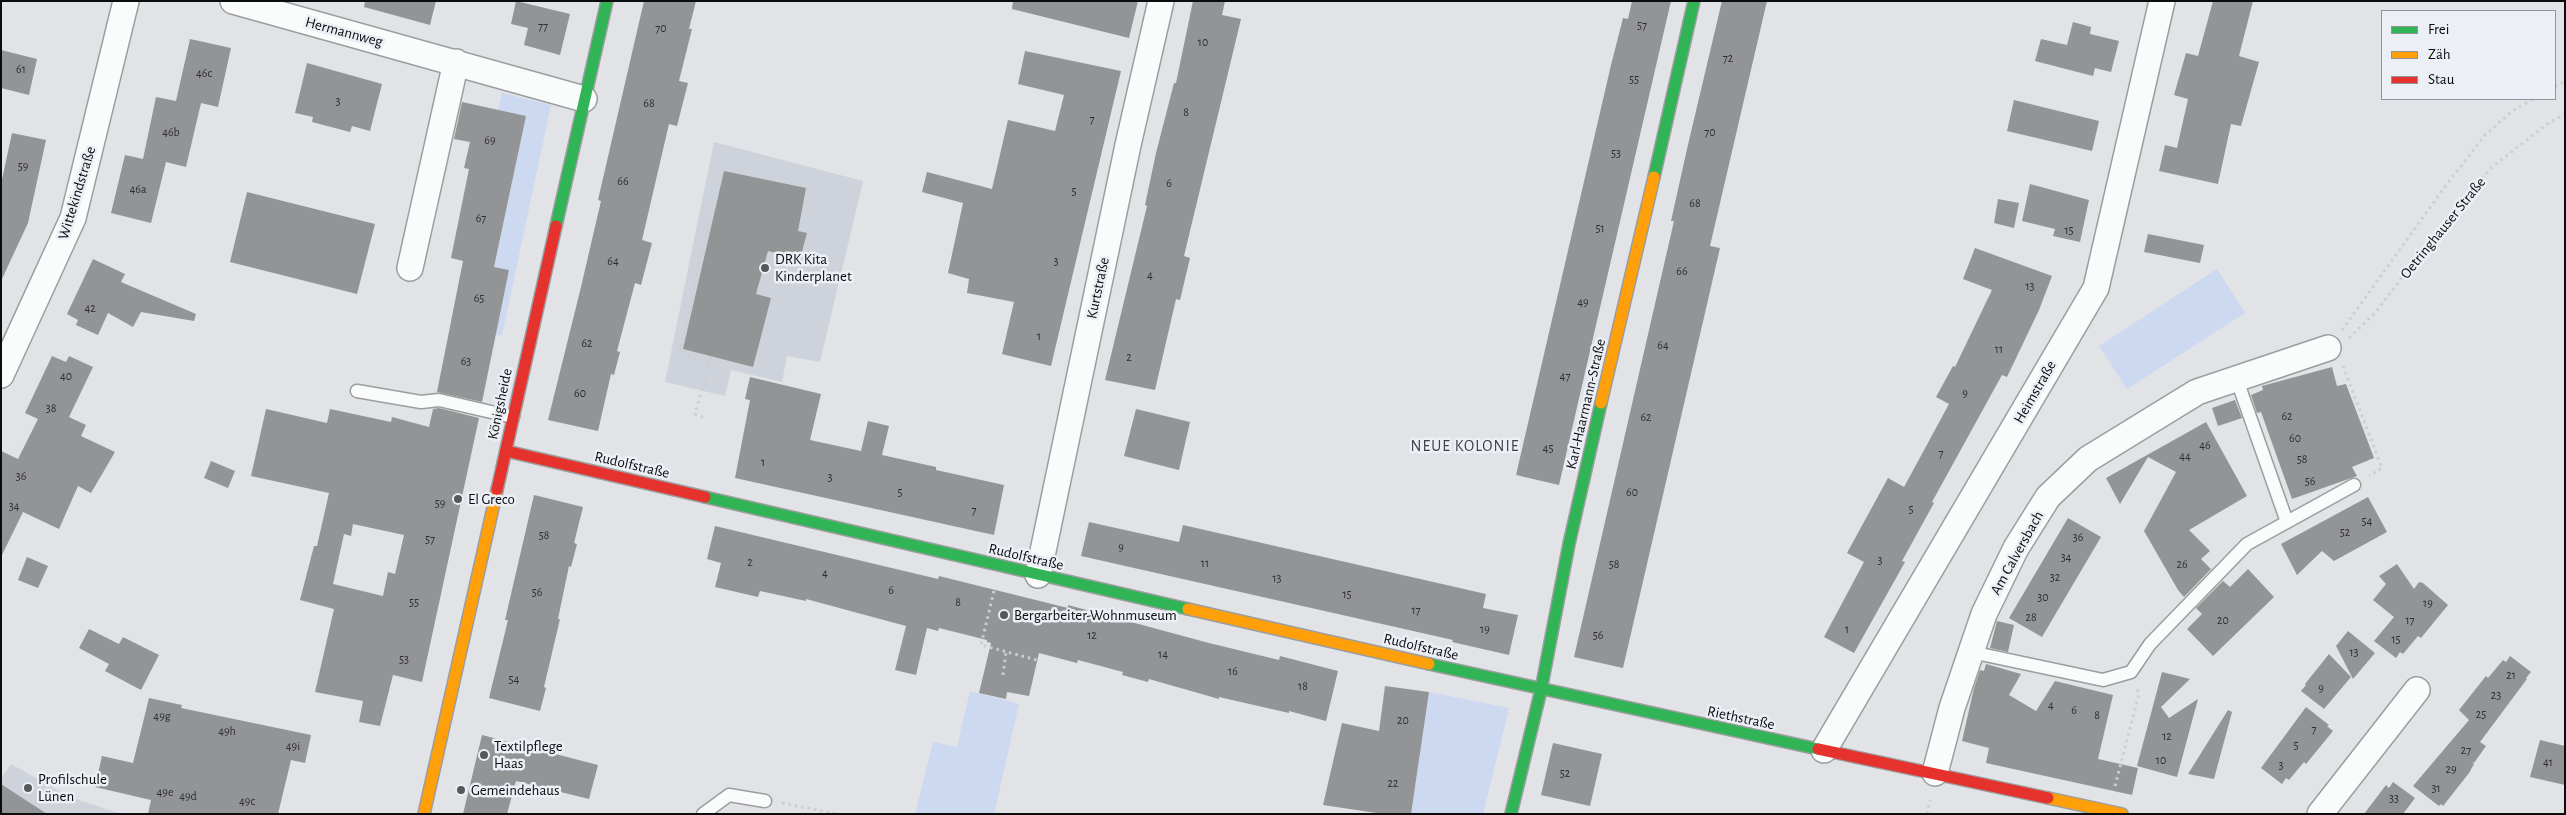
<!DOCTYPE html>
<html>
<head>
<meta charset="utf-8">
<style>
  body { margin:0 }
  #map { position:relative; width:2566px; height:815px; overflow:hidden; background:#e1e3e6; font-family:"Alegreya Sans",sans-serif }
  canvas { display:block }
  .frame { position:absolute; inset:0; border:2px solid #0b0c0e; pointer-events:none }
  .legend { position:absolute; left:2381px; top:10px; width:175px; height:90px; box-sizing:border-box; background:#eceff5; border:1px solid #929499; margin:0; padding:6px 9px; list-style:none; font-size:15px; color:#0b0c0e }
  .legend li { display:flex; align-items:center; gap:10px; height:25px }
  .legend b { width:25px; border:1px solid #929499 }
</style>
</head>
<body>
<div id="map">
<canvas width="2566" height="815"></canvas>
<div class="frame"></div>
<ul class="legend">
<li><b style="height:6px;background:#30b455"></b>Frei</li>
<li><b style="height:6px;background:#ff9f0a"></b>Zäh</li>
<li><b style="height:6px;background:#e5322d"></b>Stau</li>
</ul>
</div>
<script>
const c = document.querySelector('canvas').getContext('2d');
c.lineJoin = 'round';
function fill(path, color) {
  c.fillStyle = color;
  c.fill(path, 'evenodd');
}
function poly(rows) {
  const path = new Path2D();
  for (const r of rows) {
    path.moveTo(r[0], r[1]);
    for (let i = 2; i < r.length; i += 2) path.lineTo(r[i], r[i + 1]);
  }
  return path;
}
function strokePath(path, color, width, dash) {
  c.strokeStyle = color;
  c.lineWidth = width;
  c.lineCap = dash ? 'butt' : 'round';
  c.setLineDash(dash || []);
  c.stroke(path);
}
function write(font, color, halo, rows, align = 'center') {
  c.font = font + ' "Alegreya Sans",sans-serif';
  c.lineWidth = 5;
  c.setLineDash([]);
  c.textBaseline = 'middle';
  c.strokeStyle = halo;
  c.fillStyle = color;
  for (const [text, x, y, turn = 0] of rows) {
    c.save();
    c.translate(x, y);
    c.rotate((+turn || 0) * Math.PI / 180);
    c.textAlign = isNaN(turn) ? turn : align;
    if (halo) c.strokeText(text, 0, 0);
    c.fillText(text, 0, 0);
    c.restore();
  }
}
const built = poly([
  [714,142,863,181,820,362,787,356,782,382,731,370,725,396,665,382],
  [11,764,70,797,121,814,1,814,1,779]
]);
const green = poly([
  [502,93,551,105,502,335,495,335,508,270,494,267,526,116,498,110],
  [2217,269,2245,313,2127,389,2099,346],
  [970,691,1019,704,994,814,915,814,933,742,957,747],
  [1429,692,1509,708,1483,814,1411,814]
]);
const building = poly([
  [365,1,436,1,430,25,364,7],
  [516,1,570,14,560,55,524,45,528,28,511,24],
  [644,1,696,1,689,29,692,29,679,81,688,83,677,126,669,124,642,240,652,243,641,285,635,283,617,351,620,352,614,375,611,374,598,431,548,420,581,287,601,201,598,200],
  [1013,1,1138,1,1129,38,1012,9],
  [1193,1,1225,1,1222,15,1241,19,1184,256,1190,258,1180,300,1176,299,1155,390,1105,380,1147,206,1145,205,1156,153,1174,83,1176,83],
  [1632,1,1671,1,1559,485,1516,475,1611,65,1623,18,1628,19],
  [1722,1,1767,1,1710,246,1720,248,1623,668,1574,657,1674,221,1671,221,1687,149],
  [2213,1,2253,1,2239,56,2259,62,2241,126,2231,124,2218,184,2159,171,2165,145,2177,148,2188,99,2174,95,2186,53,2198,56],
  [2073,22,2091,27,2090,34,2119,41,2111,72,2095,68,2093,76,2035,61,2041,39,2067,45],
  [190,39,231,48,218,107,201,103,186,167,166,162,151,223,111,213,125,155,143,159,156,97,176,101],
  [1,50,37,59,29,95,1,88],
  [1025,51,1121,71,1051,366,1002,354,1014,302,967,293,969,279,948,273,963,203,922,192,927,172,992,189,1008,120,1055,131,1064,95,1018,84],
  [307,63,382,84,370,131,352,126,350,132,312,122,313,117,295,113],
  [2014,100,2099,121,2092,151,2007,131],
  [462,102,526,116,494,267,509,270,482,402,437,392,463,261,451,258,469,169,464,168,470,142,454,139],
  [12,133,46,140,28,223,1,281,1,184],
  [724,171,806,188,798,231,807,233,800,259,768,251,756,294,771,298,753,367,683,349],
  [2030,184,2089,200,2080,242,2053,236,2055,229,2022,221],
  [247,192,375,224,357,294,230,262],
  [1998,199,2019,203,2014,228,1994,223],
  [2148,234,2204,245,2200,263,2144,252],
  [1975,248,2052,276,2039,310,2007,377,2002,375,1932,502,1934,503,1902,561,1905,562,1854,653,1824,637,1864,562,1847,553,1888,478,1904,487,1949,404,1936,397,1953,366,1955,367,1992,290,1963,279],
  [93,259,125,274,121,282,196,314,194,321,141,312,133,327,108,313,98,335,76,325,78,320,67,314],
  [52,356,66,362,69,356,93,367,69,417,86,425,81,436,115,452,91,493,78,486,59,529,23,512,1,557,1,451,18,459,38,419,25,413],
  [2332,367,2337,386,2346,384,2374,458,2352,467,2357,476,2292,499,2261,412,2257,413,2251,395,2263,390,2262,386],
  [750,377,821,394,810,440,861,451,868,421,889,426,882,455,936,467,936,470,1004,485,994,535,735,478,750,400,745,399],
  [2235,400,2242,418,2218,426,2212,408],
  [439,408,479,418,422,682,393,675,380,726,359,722,363,701,315,692,334,609,300,600,314,546,317,546,329,493,251,476,266,409,327,423,330,409,391,422,392,417,429,427,433,409],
  [353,524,404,535,395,574,388,572,383,596,333,584,344,534,351,536],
  [1136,409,1190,422,1179,470,1124,456],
  [2206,422,2247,496,2189,530,2210,551,2201,559,2211,569,2184,597,2178,590,2144,531,2176,472,2148,457,2120,504,2106,478],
  [211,461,235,471,228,488,204,478],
  [534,495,583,507,574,543,577,544,571,567,569,566,558,619,560,619,544,687,546,688,540,711,489,698,508,620,505,620],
  [2368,497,2387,532,2334,561,2322,551,2297,575,2281,544],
  [2068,518,2101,537,2042,637,2009,618],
  [1089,522,1179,542,1183,525,1486,594,1483,608,1518,615,1509,655,1452,642,1453,640,1081,556],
  [715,526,938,579,939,576,1068,608,1068,605,1209,643,1279,660,1280,656,1338,671,1326,721,1289,711,1289,713,1219,697,1219,699,1149,679,1148,682,1122,675,1123,672,1078,660,1077,663,1039,653,1029,696,1007,692,1006,699,979,693,991,643,987,642,987,640,939,628,938,631,927,628,916,675,895,670,906,626,806,599,806,601,760,591,758,597,715,587,721,563,707,559],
  [27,557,48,566,38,588,18,580],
  [2397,564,2414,589,2419,582,2423,583,2448,605,2421,638,2418,636,2403,654,2400,652,2396,658,2374,641,2394,617,2373,600,2386,584,2379,576],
  [2248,569,2274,597,2213,656,2187,629,2202,614,2196,608,2223,581,2230,587],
  [1997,621,2014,625,2008,652,1990,648],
  [89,629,119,644,123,637,159,655,141,690,105,671,109,664,79,648],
  [2348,631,2375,653,2353,679,2336,646],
  [2329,654,2351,677,2324,709,2301,691,2306,685,2305,684],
  [2510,656,2531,672,2526,678,2527,679,2480,742,2486,746,2474,763,2471,762,2474,764,2469,773,2443,806,2441,804,2439,806,2413,786,2469,720,2459,710,2486,676,2488,678,2503,660,2506,662],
  [1986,664,2021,674,2009,695,2036,711,2055,681,2113,695,2098,759,2138,768,2132,795,1986,763,1989,748,1962,741,1974,688,1980,670,1984,671],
  [2162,672,2190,679,2161,707,2169,718,2198,699,2177,777,2137,766],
  [1385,686,1429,692,1411,814,1383,814,1323,805,1342,723,1379,731],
  [149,698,182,705,181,708,311,735,305,763,291,760,278,814,148,814,151,800,95,787,102,756,133,763],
  [2306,707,2329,725,2327,726,2333,731,2306,764,2304,762,2289,780,2286,778,2282,784,2261,768],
  [2228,710,2232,712,2214,779,2188,774],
  [482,735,598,765,589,799,516,781,507,814,463,814],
  [2540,740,2565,746,2565,785,2530,777],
  [1553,743,1602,754,1590,806,1541,795],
  [2393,782,2415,798,2403,814,2364,814,2386,785,2389,788],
  [1,784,47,814,1,814]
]);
const path = poly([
  [2555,86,2565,81],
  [2342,330,2444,188,2485,135,2511,112,2533,99],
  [2349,338,2375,313,2443,224,2491,168,2547,124,2565,114],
  [709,362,680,355,712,205,716,205],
  [2343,366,2382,468,2369,476],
  [703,417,695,414,711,356],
  [994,591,981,645,1037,660],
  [1003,675,1006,652],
  [2115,786,2139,694,2137,689],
  [782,803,837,814],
  [1927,814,1930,800]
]);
const lane = poly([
  [2237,380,2287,522],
  [357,391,421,402,439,400,513,417],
  [1971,652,2103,680,2131,672,2150,644,2247,544,2354,485],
  [703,814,729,795,765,801]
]);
const street = poly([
  [233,1,584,99],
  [410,268,456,62],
  [1,375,73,218,126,1],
  [1038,575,1128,145,1161,1],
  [1824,750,2096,288,2162,1],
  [1935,773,1952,708,1984,614,2016,548,2048,497,2088,459,2197,392,2328,348],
  [2320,814,2417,690]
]);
const fast = poly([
  [1654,177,1694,1],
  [556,226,607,1],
  [705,497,1188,609],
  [1429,664,1818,749],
  [1511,814,1541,690,1569,544,1601,403]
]);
const slow = poly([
  [1601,403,1654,177],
  [1188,609,1429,664],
  [2048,798,2122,814],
  [424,814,497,490]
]);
const jam = poly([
  [506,451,705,497],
  [497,490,556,226],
  [1818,749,2048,798]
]);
const markers = [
  [765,268,5,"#56575a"],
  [458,499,5,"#56575a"],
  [1004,615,5,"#56575a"],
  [484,755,5,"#56575a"],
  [28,788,5,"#56575a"],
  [461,790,5,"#56575a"]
];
const numberNames = [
  ["57",1642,25],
  ["77",543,26],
  ["70",661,28],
  ["10",1203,42],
  ["72",1728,58],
  ["61",21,69],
  ["46c",204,73],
  ["55",1634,79],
  ["3",338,101],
  ["68",649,103],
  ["8",1186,112],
  ["7",1092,119],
  ["46b",171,132],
  ["70",1710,132],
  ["69",490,140],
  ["53",1616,153],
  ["59",23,166],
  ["66",623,181],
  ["6",1169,183],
  ["46a",138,189],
  ["5",1074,191],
  ["68",1695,203],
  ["67",481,218],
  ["51",1600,228],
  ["15",2069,230],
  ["64",613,261],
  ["3",1056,261],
  ["66",1682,271],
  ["4",1150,275],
  ["13",2030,286],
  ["65",479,298],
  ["49",1583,302],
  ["42",90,308],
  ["1",1039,336],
  ["62",587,343],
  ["64",1663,345],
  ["11",1999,349],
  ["2",1129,357],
  ["63",466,361],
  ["40",66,376],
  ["47",1565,376],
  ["60",580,393],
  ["9",1965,393],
  ["38",51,408],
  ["62",2287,416],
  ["62",1646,417],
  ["60",2295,438],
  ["46",2205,445],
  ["45",1548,448],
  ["7",1941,453],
  ["44",2185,456],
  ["58",2302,459],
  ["1",763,462],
  ["36",21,476],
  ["3",830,477],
  ["56",2310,481],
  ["5",900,492],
  ["60",1632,492],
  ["59",440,503],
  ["34",14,506],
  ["5",1911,509],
  ["7",974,510],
  ["54",2367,521],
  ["52",2345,532],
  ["58",544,535],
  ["36",2078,537],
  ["57",430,539],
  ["9",1121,547],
  ["34",2066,557],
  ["3",1880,560],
  ["2",750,562],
  ["11",1205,563],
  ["58",1614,564],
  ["26",2182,564],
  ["4",825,573],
  ["32",2055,577],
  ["13",1277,578],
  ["6",891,590],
  ["56",537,592],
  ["15",1347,594],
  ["30",2043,597],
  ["55",414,602],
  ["8",958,602],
  ["19",2428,603],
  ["17",1416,610],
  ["28",2031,617],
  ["20",2223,620],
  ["17",2410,620],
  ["19",1485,629],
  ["1",1847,629],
  ["12",1092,635],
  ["56",1598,635],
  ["15",2396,639],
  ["13",2354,652],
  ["14",1163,654],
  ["53",404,659],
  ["16",1233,671],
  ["21",2511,675],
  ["54",514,679],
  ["18",1303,686],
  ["9",2321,688],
  ["23",2496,695],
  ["4",2051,705],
  ["6",2074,710],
  ["25",2481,714],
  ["8",2097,715],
  ["49g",162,716],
  ["20",1403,720],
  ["7",2314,729],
  ["49h",227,731],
  ["12",2167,736],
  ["5",2296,745],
  ["49i",293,746],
  ["27",2466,750],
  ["10",2161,760],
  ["41",2548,762],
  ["3",2281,765],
  ["29",2451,769],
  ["52",1565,773],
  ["22",1393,783],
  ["31",2436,788],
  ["49e",165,792],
  ["49d",188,796],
  ["33",2394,798],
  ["49c",247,801]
];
const streetNames = [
  ["Hermannweg",344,32,15],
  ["Wittekindstraße",77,193,-73],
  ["Oetringhauser Straße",2443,228,-51],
  ["Kurtstraße",1098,288,-78],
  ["Heimstraße",2035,392,-60],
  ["Königsheide",500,404,-78],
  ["Karl-Haarmann-Straße",1586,404,-77],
  ["Rudolfstraße",632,465,13],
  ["Am Calversbach",2017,553,-61],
  ["Rudolfstraße",1026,557,13],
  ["Rudolfstraße",1421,647,13],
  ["Riethstraße",1741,718,12]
];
const poiNames = [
  ["DRK Kita",775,259],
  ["Kinderplanet",775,276],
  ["El Greco",468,499],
  ["Bergarbeiter-Wohnmuseum",1014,615],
  ["Textilpflege",494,746],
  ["Haas",494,763],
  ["Profilschule",38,779],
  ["Lünen",38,796],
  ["Gemeindehaus",471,790]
];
const neighbourhoodNames = [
  ["NEUE KOLONIE",1465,446]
];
fill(built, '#ced2da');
fill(green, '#cdd8f1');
fill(building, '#939496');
strokePath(lane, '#9c9d9f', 15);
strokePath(street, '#9c9d9f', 28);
strokePath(fast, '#9c9d9f', 14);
strokePath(slow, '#9c9d9f', 14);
strokePath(jam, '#9c9d9f', 14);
strokePath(path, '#cdcecf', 3, [2.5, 4]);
strokePath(lane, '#fafbfb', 12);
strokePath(street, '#fafbfb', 25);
strokePath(fast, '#30b455', 11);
strokePath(slow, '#ff9f0a', 11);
strokePath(jam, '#e5322d', 11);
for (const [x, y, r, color] of markers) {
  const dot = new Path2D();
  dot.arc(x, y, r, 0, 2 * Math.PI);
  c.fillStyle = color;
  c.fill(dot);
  strokePath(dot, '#eceff5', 2);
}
write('12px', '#2d2e30', null, numberNames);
write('15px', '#0b0c0e', '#eceff5', streetNames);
write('15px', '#0b0c0e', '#eceff5', poiNames, 'left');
c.letterSpacing = '1px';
write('16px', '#3f4146', '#eceff5', neighbourhoodNames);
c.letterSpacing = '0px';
</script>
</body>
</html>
